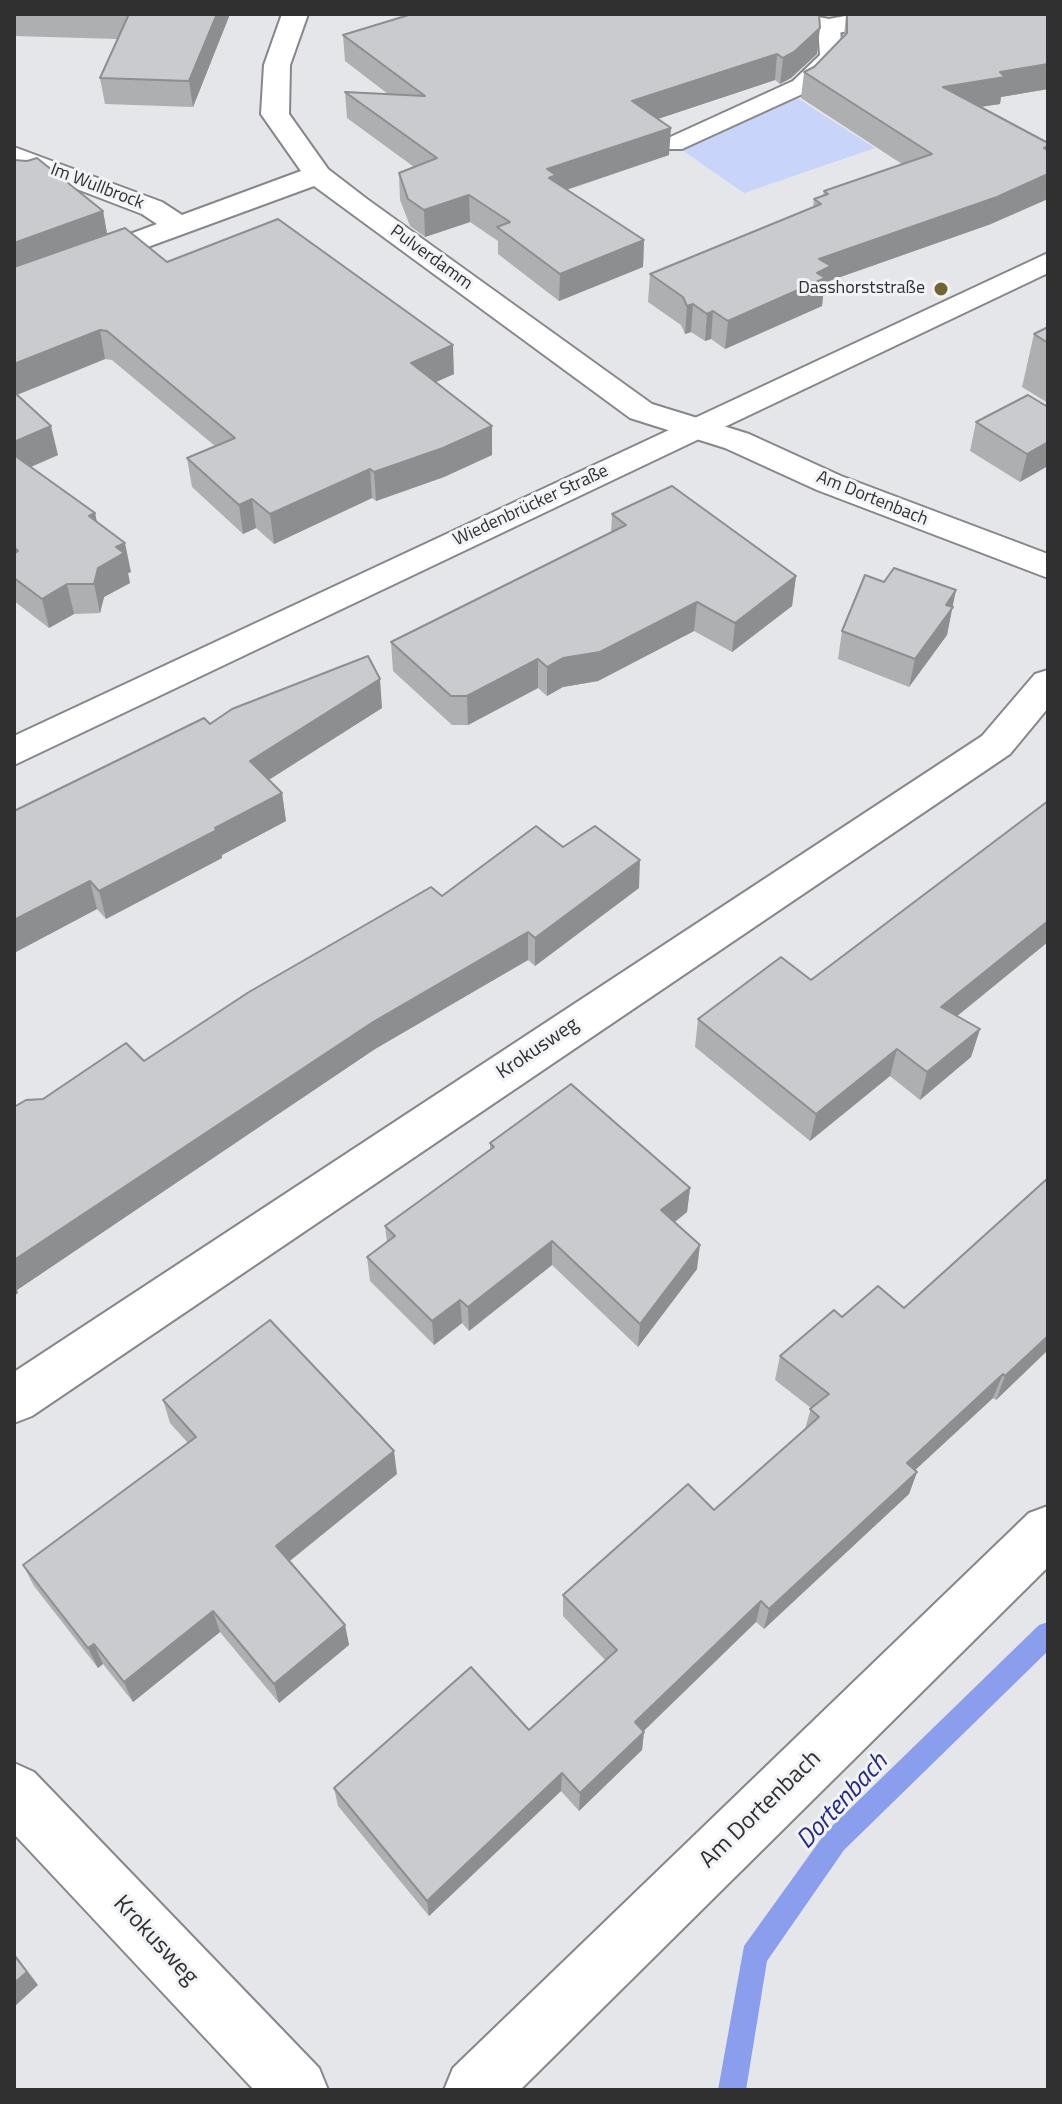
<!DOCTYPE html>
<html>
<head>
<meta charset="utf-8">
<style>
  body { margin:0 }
  #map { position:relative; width:1062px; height:2104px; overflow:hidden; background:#e5e6e9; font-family:"Titillium Web",sans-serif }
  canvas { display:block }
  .frame { position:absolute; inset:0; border:16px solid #303031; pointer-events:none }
</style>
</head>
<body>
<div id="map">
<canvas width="1062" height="2104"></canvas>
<div class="frame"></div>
</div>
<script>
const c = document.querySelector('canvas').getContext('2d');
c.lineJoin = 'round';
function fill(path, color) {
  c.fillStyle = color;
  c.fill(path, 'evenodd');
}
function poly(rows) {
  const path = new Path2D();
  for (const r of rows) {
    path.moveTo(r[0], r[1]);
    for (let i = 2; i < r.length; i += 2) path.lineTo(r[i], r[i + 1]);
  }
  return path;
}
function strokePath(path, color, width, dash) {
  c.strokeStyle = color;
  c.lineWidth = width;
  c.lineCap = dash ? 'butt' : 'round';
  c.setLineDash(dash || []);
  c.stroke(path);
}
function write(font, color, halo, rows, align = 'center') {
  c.font = font + ' "Titillium Web",sans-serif';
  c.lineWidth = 6;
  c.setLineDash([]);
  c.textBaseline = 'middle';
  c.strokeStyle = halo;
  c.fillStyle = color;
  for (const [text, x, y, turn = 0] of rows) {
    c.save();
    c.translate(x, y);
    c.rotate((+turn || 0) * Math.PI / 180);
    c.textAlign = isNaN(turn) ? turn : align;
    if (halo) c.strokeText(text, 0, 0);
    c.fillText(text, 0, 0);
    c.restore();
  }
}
const green = poly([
  [794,96,875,148,744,193,682,150]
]);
const stream = poly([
  [1048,1622,1048,1651,844,1850,767,1961,746,2090,718,2090,744,1946,826,1832,1039,1625,1048,1622]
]);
const service = poly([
  [829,20,840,27,842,57,809,91,682,149,666,149,662,144,666,139,793,81,820,55,818,27,829,20]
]);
const minor = poly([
  [282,14,308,14,290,65,289,114,328,169,367,199,652,404,749,434,841,476,1048,554,1048,578,817,490,725,448,630,418,314,186,14,296,14,277,157,224,142,214,14,165,14,147,162,202,182,215,301,171,261,114,264,65,282,14],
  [754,14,803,14,829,19,856,14,908,14,904,19,829,35,758,19,754,14],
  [1048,670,1048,708,1010,754,32,1416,14,1423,14,1372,982,736,1035,674,1048,670],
  [1048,1506,1048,1567,520,2090,444,2090,453,2068,1029,1513,1048,1506],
  [14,1763,34,1772,319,2068,328,2090,254,2090,14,1834,14,1763]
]);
const secondary = poly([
  [1048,253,1048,273,14,765,14,736,1048,253]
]);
const wall = poly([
  [14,14,230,14,193,107,105,104,100,78,118,39,14,36],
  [846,14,1048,14,1048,89,1001,97,1000,104,980,107,991,224,829,281,828,294,823,296,822,306,725,349,711,339,705,341,691,332,685,334,681,325,648,302,650,274,813,207,814,199,823,196,824,191,902,164,801,98,804,72,814,67,844,37],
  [343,35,817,54,791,78,780,84,775,80,657,119,669,155,567,190,644,240,643,267,559,301,498,254,498,241,470,222,425,237,410,226,400,200,399,173,414,167,347,118,345,92,388,94,345,61],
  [14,160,103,211,107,234,167,262,454,374,436,382,492,455,444,477,376,501,372,498,274,544,256,528,243,534,192,487,187,458,215,446,112,360,105,359,17,395,58,455,31,467,95,513,97,522,131,572,128,573,130,583,104,597,100,613,74,614,49,628,14,601],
  [1048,327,1048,403,1022,387,1034,334],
  [1048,407,1020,482,970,451,976,422],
  [612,514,796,576,792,606,732,652,694,631,598,681,563,687,547,696,538,688,468,725,452,725,393,671,391,642,611,533],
  [952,607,947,635,909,687,838,659,842,631],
  [382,708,269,780,282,793,286,821,222,855,222,858,106,919,97,909,14,953,14,811,210,724],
  [563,847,639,888,535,966,528,960,375,1049,17,1290,18,1293,14,1296,43,1099,144,1061,442,896],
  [811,980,957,1016,980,1029,971,1057,920,1100,890,1076,810,1141,695,1047,698,1019],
  [490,1143,690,1188,687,1212,674,1222,697,1269,638,1347,552,1265,469,1331,462,1323,434,1345,370,1281,367,1257,387,1242,385,1226,490,1149],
  [1048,1178,1048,1350,996,1400,993,1398,915,1470,917,1472,909,1494,764,1629,756,1622,644,1731,642,1750,579,1811,561,1791,429,1916,338,1806,334,1788,529,1730,606,1661,563,1616,563,1595,714,1510,805,1429,811,1408,775,1380,780,1356,842,1317,904,1308],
  [163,1400,397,1474,290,1561,345,1625,349,1645,279,1703,220,1632,133,1702,103,1664,98,1668,34,1586,23,1565,188,1443,170,1423]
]);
const shadedWall = poly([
  [217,14,230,14,193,107,189,81],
  [820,28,817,54,791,78,780,84,783,58],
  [777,54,775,80,631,128,632,101],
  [1048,64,1048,89,1001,97,1000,104,939,113,943,87,1000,72],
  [671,128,669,155,556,193,547,169],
  [1048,174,1048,199,991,224,829,281,828,294,823,296,822,306,725,349,728,321,819,259],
  [469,195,470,222,425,237,424,210],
  [103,211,108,239,14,274,14,243],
  [644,240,643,267,559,301,560,274],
  [693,304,691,332,685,334,687,306],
  [713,311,711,339,705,341,707,314],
  [100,330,105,359,14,396,14,364],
  [453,345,454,374,413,392,411,363],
  [51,426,58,455,14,474,14,442],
  [492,426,492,455,444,477,376,501,374,472],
  [1048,442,1048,466,1020,482,1027,454],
  [370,469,372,498,274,544,270,514],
  [252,499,256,528,243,534,239,505],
  [95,513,101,543,89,516],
  [125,543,131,572,128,573,130,583,104,597,100,613,94,584,98,568,116,547],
  [796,576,792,606,732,652,735,623],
  [67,584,74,614,49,628,42,599],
  [956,590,947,635,909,687,915,659,946,605],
  [697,602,694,631,598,681,563,687,547,696,547,667,563,658],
  [538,659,538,688,468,725,467,696],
  [380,679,382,708,254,789,250,761],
  [282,793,286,821,222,855,222,858,106,919,99,891,215,828],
  [640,860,639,888,535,966,535,938],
  [90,881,97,909,14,953,14,920],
  [1048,921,1048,942,934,1035,941,1007],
  [528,932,528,960,375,1049,17,1290,18,1293,14,1296,14,1260,373,1022],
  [980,1029,971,1057,920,1100,927,1072],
  [897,1049,890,1076,810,1141,816,1114],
  [690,1188,687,1212,659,1235,661,1210],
  [552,1241,552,1265,469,1331,468,1307],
  [700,1245,697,1269,638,1347,640,1324],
  [460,1300,462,1323,434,1345,432,1321],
  [1048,1336,1048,1350,996,1400,1005,1376],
  [1003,1374,993,1398,899,1485,907,1463],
  [394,1451,397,1474,282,1567,276,1546],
  [917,1472,909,1494,764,1629,769,1609],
  [761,1601,756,1622,633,1741,635,1722],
  [213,1611,220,1632,133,1702,124,1682],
  [345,1625,349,1645,279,1703,274,1684],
  [94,1644,103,1664,98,1668,88,1648],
  [644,1732,642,1750,579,1811,580,1793],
  [562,1773,561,1791,429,1916,427,1901],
  [14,1953,38,1985,14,2007]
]);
const building = poly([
  [129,14,217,14,189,81,100,78,129,14],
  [412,14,819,14,820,28,794,52,783,58,777,54,632,101,671,128,547,169,556,175,549,178,644,240,560,274,497,227,510,222,469,195,424,210,408,199,399,173,437,158,345,92,425,96,343,35,412,14],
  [847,14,1048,14,1048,64,1000,72,1005,77,943,87,1048,143,1048,146,1044,148,1048,151,1048,174,997,197,819,259,831,266,817,273,825,278,728,321,713,311,707,314,693,304,687,306,683,297,650,274,821,204,814,199,828,194,824,191,932,154,804,72,814,67,847,33,847,14],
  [37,158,103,211,14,243,14,160,27,161,37,158],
  [278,219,453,345,411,363,492,426,443,448,374,472,370,469,270,514,252,499,239,505,187,458,235,438,107,331,100,330,14,364,14,267,125,228,167,262,278,219],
  [1048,327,1048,343,1034,334,1048,327],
  [14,392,51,426,14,442,14,392],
  [1028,395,1048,407,1048,442,1027,454,976,422,1028,395],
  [14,455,95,513,89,516,125,543,116,547,124,553,98,568,94,584,67,584,42,599,14,578,14,554,18,551,14,547,14,455],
  [672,486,796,576,735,623,697,602,600,652,563,658,547,667,538,659,467,696,451,696,391,642,626,525,612,514,672,486],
  [894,568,956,590,946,605,953,607,915,659,842,631,865,575,884,582,894,568],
  [368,656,380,679,250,761,282,793,215,828,217,830,99,891,90,881,14,920,14,811,204,718,210,724,232,709,368,656],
  [1048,801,1048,921,941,1007,980,1029,927,1072,897,1049,816,1114,698,1019,781,957,811,980,1048,801],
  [536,826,563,847,595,826,640,860,535,938,528,932,373,1022,14,1260,14,1107,26,1100,43,1099,126,1043,144,1061,249,992,431,887,442,896,536,826],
  [571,1084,690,1188,661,1210,700,1245,640,1324,552,1241,468,1307,460,1300,432,1321,367,1257,395,1236,385,1226,494,1147,490,1143,571,1084],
  [1048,1178,1048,1336,1005,1376,1003,1374,907,1463,917,1472,769,1609,761,1601,635,1722,644,1732,580,1793,562,1773,427,1901,334,1788,471,1667,529,1730,617,1650,563,1595,688,1484,714,1510,819,1417,810,1409,829,1394,780,1356,834,1310,842,1317,878,1286,904,1308,1048,1178],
  [270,1320,394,1451,276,1546,345,1625,274,1684,213,1611,124,1682,94,1644,88,1648,23,1565,196,1437,163,1400,270,1320],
  [14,1955,27,1972,14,1983,14,1955]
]);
const markers = [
  [941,289,8,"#716532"]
];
const farStreetnames = [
  ["Im Wullbrock",97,187,21],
  ["Pulverdamm",431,258,36],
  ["Am Dortenbach",872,499,22],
  ["Wiedenbrücker Straße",531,506,-25]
];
const farPoinames = [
  ["Dasshorststraße",925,289]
];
const streetNames = [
  ["Krokusweg",538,1049,-34]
];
const nearStreetnames = [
  ["Am Dortenbach",761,1810,-44],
  ["Krokusweg",155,1941,47]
];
const nearWaternames = [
  ["Dortenbach",843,1802,-47]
];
fill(green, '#c9d4fa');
fill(stream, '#8b9eee');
strokePath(service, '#87878a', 4);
strokePath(minor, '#87878a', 4);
strokePath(secondary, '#87878a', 4);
fill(service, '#fff');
fill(minor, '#fff');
fill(secondary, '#fff');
fill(wall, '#aeafb1');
fill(shadedWall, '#8d8e90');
fill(building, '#cacbce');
strokePath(building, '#8d8e90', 2);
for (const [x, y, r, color] of markers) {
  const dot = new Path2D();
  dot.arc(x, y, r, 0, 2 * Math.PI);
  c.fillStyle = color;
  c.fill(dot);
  strokePath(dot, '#f2f3f6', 3);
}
write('18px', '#303031', '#f2f3f6', farStreetnames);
write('18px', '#303031', '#f2f3f6', farPoinames, 'right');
write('20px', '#303031', '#f2f3f6', streetNames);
write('24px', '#303031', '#f2f3f6', nearStreetnames);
write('italic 26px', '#242a85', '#f2f3f6', nearWaternames);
</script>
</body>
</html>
